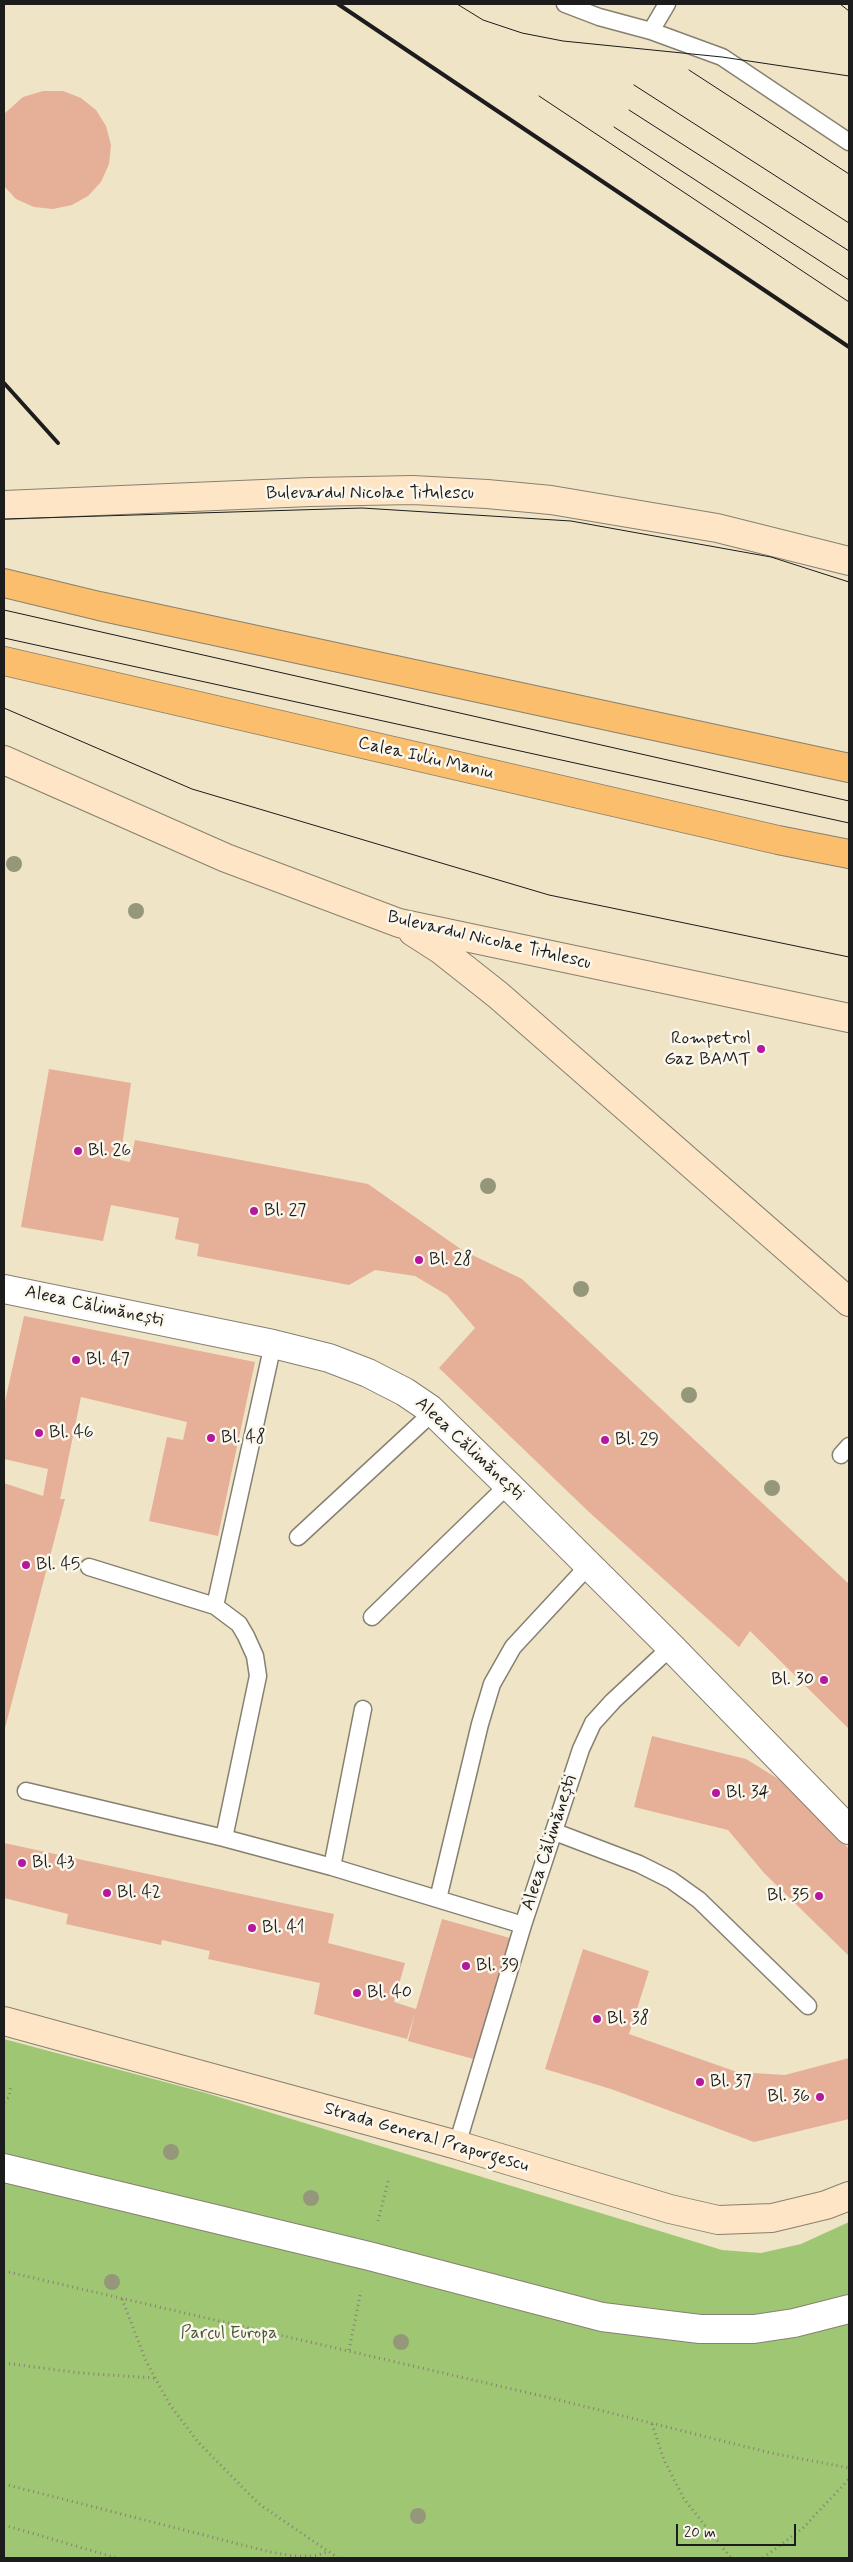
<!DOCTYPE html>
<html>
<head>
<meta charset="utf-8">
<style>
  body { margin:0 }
  #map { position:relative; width:853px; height:2562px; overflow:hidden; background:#efe4c6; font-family:Mynerve,sans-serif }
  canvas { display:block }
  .frame { position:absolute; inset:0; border:5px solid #1c1c1c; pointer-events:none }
  .scale { position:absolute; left:676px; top:2524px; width:120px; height:22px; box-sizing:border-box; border:2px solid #1c1c1c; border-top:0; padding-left:6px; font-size:15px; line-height:18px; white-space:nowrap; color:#1c1c1c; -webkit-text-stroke:4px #fbf7ec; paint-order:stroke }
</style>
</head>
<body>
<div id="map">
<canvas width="853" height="2562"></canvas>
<div class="frame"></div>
<div class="scale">20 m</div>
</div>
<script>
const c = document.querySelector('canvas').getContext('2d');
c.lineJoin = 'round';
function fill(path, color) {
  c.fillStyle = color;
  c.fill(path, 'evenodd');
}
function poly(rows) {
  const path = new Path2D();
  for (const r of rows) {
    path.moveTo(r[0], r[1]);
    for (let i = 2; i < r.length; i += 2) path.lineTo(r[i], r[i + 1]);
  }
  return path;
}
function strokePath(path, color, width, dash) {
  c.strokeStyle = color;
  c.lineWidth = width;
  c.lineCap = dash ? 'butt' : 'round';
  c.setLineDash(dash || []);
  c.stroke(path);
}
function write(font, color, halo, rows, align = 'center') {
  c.font = font + ' Mynerve,sans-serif';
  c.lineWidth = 5;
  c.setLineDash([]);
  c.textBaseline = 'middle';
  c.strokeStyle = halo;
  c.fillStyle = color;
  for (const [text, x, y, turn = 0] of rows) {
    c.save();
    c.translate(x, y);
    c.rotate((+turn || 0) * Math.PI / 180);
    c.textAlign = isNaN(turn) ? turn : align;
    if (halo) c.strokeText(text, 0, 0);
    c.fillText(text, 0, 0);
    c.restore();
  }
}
const green = poly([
  [4,2039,206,2093,722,2250,761,2253,801,2244,849,2222,849,2558,4,2558]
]);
const building = poly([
  [43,91,63,91,81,98,96,110,106,126,111,145,109,164,101,182,88,196,72,205,53,209,34,207,16,199,4,186,4,114,23,97],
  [49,1069,131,1083,120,1160,130,1162,135,1140,368,1184,462,1250,522,1279,849,1584,849,1729,750,1631,739,1647,589,1512,439,1368,475,1328,447,1295,415,1276,375,1270,349,1285,197,1256,199,1244,175,1239,179,1218,111,1205,103,1241,21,1227],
  [24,1316,255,1362,218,1536,149,1521,167,1437,183,1440,187,1422,81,1397,60,1499,65,1499,4,1732,4,1483,43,1496,48,1469,4,1459,4,1406],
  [652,1736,746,1759,780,1780,824,1821,849,1849,849,1956,765,1874,728,1830,634,1807],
  [4,1843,334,1914,328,1943,405,1963,394,2002,416,2009,442,1919,510,1938,477,2060,408,2041,415,2013,407,2039,314,2014,320,1983,208,1959,210,1951,162,1940,161,1945,66,1924,68,1914,4,1898],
  [583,1949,649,1971,629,2034,737,2072,785,2075,849,2058,849,2119,754,2142,611,2089,545,2069]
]);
const path = poly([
  [4,2102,9,2097,11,2085],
  [378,2221,389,2178],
  [4,2271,555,2399,771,2453,849,2468],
  [122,2299,146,2361,170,2405,198,2442,259,2504,338,2558],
  [349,2350,361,2291],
  [4,2363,80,2373,155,2378],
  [652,2424,664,2460,684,2499,731,2558],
  [4,2484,270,2552,293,2556,314,2556,327,2552],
  [4,2525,117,2558],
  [763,2558,803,2528,849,2479]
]);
const lane = poly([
  [565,4,599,17,651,31,722,57,849,142],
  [651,31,667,4],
  [841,1455,849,1446],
  [298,1537,433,1412],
  [89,1567,215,1606,239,1624,246,1636,255,1656,258,1676,224,1838,332,1867,523,1925],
  [215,1606,273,1344],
  [372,1617,508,1485],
  [26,1791,224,1838],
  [555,1832,639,1864,671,1880,699,1900,808,2006],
  [332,1867,363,1709],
  [438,1899,480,1724,492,1684,513,1647,589,1565],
  [457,2145,523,1925,581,1749,593,1723,613,1701,671,1647]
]);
const street = poly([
  [4,1289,273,1344,329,1358,368,1373,405,1392,430,1409,508,1485,671,1647,849,1830],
  [4,2168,369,2256,602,2317,700,2329,754,2329,794,2323,849,2309]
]);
const secondary = poly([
  [4,505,310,492,413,490,487,494,551,500,717,528,849,561],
  [4,760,226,858,399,923,849,1018],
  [413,932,441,950,498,995,849,1302],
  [4,2021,457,2145,670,2209,718,2220,772,2218,826,2205,849,2196]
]);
const primary = poly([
  [4,583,99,606,849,768],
  [4,661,778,840,849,854]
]);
const tram = poly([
  [457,4,483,20,522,33,563,41,722,57,849,76],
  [840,4,849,11],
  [689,70,849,174],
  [634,85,849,223],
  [539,96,849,302],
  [629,110,849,251],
  [614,127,849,280],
  [4,519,362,508,571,521,771,557,849,582],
  [4,610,849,801],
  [4,638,849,823],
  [4,708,192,789,549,895,849,957]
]);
const rail = poly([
  [338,4,849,347],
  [4,383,58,443]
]);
const trees = [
  [14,864],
  [136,911],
  [488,1186],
  [581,1289],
  [689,1395],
  [772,1488],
  [171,2152],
  [311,2198],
  [112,2282],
  [401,2342],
  [418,2516]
];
const markers = [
  [761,1049,5,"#b5179e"],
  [78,1151,5,"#b5179e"],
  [254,1211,5,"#b5179e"],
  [419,1260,5,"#b5179e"],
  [76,1360,5,"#b5179e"],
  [39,1433,5,"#b5179e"],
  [211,1438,5,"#b5179e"],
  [605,1440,5,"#b5179e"],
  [26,1565,5,"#b5179e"],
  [824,1680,5,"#b5179e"],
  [716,1793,5,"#b5179e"],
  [22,1863,5,"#b5179e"],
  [107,1893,5,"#b5179e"],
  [819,1896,5,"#b5179e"],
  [252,1928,5,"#b5179e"],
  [466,1966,5,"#b5179e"],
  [357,1993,5,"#b5179e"],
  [597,2019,5,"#b5179e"],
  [700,2082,5,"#b5179e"],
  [820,2097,5,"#b5179e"]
];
const streetNames = [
  ["Bulevardul Nicolae Titulescu",370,494],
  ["Calea Iuliu Maniu",426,759,13],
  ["Bulevardul Nicolae Titulescu",489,941,13],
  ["Aleea Călimănești",94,1307,12],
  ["Aleea Călimănești",469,1449,43],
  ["Aleea Călimănești",550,1843,-72],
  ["Strada General Praporgescu",426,2138,16]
];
const poiNames = [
  ["Rompetrol",751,1039,"right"],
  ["Gaz BAMT",751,1060,"right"],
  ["Bl. 26",88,1151],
  ["Bl. 27",264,1211],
  ["Bl. 28",429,1260],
  ["Bl. 47",86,1360],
  ["Bl. 46",49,1433],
  ["Bl. 48",221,1438],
  ["Bl. 29",615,1440],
  ["Bl. 45",36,1565],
  ["Bl. 30",814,1680,"right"],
  ["Bl. 34",726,1793],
  ["Bl. 43",32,1863],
  ["Bl. 42",117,1893],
  ["Bl. 35",809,1896,"right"],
  ["Bl. 41",262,1928],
  ["Bl. 39",476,1966],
  ["Bl. 40",367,1993],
  ["Bl. 38",607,2019],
  ["Bl. 37",710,2082],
  ["Bl. 36",810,2097,"right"]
];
const parkNames = [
  ["Parcul Europa",229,2334]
];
fill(green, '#9fc773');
fill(building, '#e5af98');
strokePath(lane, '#868071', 19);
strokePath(street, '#868071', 30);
strokePath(secondary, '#868071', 30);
strokePath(primary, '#868071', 30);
strokePath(path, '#868071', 3, [1, 4]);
strokePath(lane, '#fff', 16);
strokePath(street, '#fff', 28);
strokePath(secondary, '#fde5c5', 28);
strokePath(primary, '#fabe6d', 28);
strokePath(tram, '#1c1c1c', 1);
strokePath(rail, '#1c1c1c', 4);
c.fillStyle = '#949779';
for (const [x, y] of trees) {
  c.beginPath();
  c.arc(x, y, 8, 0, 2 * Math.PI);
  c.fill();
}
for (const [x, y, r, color] of markers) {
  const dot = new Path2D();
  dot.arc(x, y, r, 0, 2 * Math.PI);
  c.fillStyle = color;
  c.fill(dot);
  strokePath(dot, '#fbf7ec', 2);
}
write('18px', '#1c1c1c', '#fbf7ec', streetNames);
write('18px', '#1c1c1c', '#fbf7ec', poiNames, 'left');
write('18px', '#4a583a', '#fbf7ec', parkNames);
</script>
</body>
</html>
